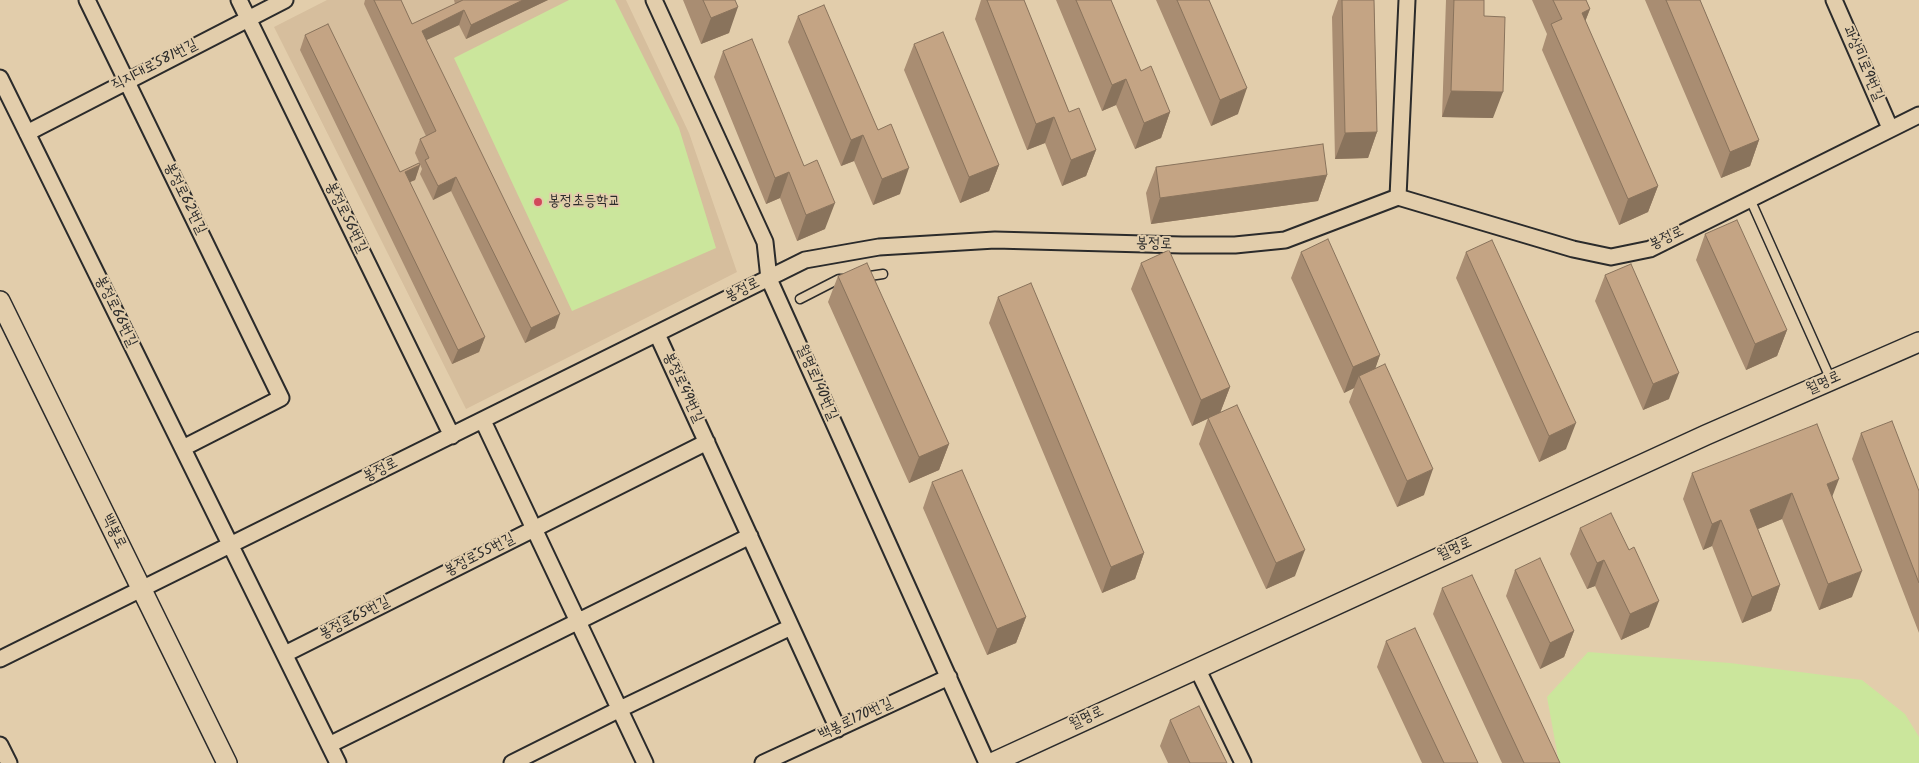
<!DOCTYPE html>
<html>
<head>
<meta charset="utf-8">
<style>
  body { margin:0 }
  canvas { display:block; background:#e2cdab }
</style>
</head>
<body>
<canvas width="1919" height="763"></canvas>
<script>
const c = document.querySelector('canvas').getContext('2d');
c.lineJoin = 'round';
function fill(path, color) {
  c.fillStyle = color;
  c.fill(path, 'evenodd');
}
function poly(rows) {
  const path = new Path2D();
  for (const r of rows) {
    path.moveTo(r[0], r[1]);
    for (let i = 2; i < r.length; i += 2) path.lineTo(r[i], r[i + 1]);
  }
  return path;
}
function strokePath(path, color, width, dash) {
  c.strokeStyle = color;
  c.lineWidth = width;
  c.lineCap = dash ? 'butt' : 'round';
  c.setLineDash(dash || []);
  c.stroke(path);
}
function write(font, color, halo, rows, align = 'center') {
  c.font = font + ' Kalam,"Poor Story",sans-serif';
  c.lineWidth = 4;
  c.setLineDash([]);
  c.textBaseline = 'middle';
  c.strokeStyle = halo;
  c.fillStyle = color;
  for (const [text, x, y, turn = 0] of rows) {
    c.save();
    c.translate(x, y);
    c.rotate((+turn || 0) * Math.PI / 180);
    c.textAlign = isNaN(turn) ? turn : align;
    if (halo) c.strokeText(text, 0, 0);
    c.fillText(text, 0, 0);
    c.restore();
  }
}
const built = poly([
  [327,0,626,0,689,133,737,272,466,409,274,27]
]);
const green = poly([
  [569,0,615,0,679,128,716,248,572,311,454,58],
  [1588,652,1730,663,1862,680,1905,714,1919,737,1919,763,1559,763,1547,697]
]);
const service = poly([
  [1750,199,1831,380],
  [863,277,883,274],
  [800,299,839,279,844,279]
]);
const minor = poly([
  [87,0,281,398,183,448],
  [239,0,452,436],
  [654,0,765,242,769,279,987,763],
  [1834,0,1890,128],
  [0,78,338,763],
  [27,133,285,0],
  [1398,197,1407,0],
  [657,334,838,729],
  [483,421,645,763],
  [285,654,707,442],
  [0,659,805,260,879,247,995,240,1182,245,1235,245,1285,240,1398,197,1573,249,1611,257,1650,249,1919,115],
  [1197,668,1243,763],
  [0,745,9,763],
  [329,745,750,536],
  [512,763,620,709,791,627],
  [763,763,949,677]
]);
const tertiary = poly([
  [0,301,227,763],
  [992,763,1706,435,1919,342]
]);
const wall = poly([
  [365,0,401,0,412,24,455,4,454,0,548,0,466,39,459,25,426,40,555,328,525,343,451,191,433,200,420,174,422,169,415,153,420,139,426,136,364,4],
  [683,0,735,0,729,33,701,44],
  [981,0,1024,0,1069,112,1096,150,1086,176,1062,186,1045,143,1027,150,975,19],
  [1056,0,1111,0,1141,71,1170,112,1161,138,1135,149,1116,105,1102,111],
  [1156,0,1209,0,1238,114,1211,126],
  [1338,0,1374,0,1377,132,1368,158,1335,159,1332,17],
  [1446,0,1484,0,1484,16,1493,118,1442,117],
  [1532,0,1586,0,1590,9,1585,21,1658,186,1648,212,1619,225,1542,50,1547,34],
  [1645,0,1700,0,1759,140,1750,166,1721,178],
  [798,16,878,130,900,194,873,205,854,161,841,166,788,42],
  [305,35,400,172,420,165,415,180,409,182,485,337,479,352,452,364,300,50],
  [914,44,999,165,989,191,960,203,904,70],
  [723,51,825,229,797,241,780,198,766,204,714,77],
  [1156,167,1327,175,1318,201,1151,224,1146,193],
  [1705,234,1787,330,1777,356,1746,370,1696,260],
  [1301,252,1380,355,1375,368,1424,495,1397,507,1349,402,1354,388,1344,393,1291,278],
  [1466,252,1566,449,1539,462,1456,278],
  [1141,263,1230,387,1220,413,1192,426,1131,289],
  [1605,275,1669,399,1643,410,1595,301],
  [838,276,949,444,939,470,909,483,828,302],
  [998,297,1144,553,1135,579,1102,593,989,323],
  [1208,418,1295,576,1266,589,1199,444],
  [1861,433,1919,491,1919,633,1852,459],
  [1692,473,1832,496,1852,597,1819,610,1782,519,1758,529,1780,585,1771,611,1742,623,1712,546,1703,550,1683,499],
  [932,482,1026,617,1016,643,987,655,923,508],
  [1580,528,1629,550,1649,627,1621,640,1595,586,1587,589,1570,554],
  [1515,570,1574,631,1564,657,1540,669,1506,596],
  [1442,588,1560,763,1502,763,1433,614],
  [1386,641,1478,763,1422,763,1377,667],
  [1170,720,1227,763,1168,763,1160,746]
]);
const shadedWall = poly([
  [523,0,548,0,466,39,471,25],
  [738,7,729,33,701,44,711,18],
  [1590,9,1580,35,1582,13],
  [464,10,459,25,416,45,422,31],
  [1126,79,1116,105,1102,111,1112,85],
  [1247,88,1238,114,1211,126,1220,100],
  [1451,91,1503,92,1493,118,1442,117],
  [1170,112,1161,138,1135,149,1144,123],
  [1054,117,1045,143,1027,150,1036,124],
  [1377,132,1368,158,1335,159,1345,133],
  [863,135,854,161,841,166,851,140],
  [1759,140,1750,166,1721,178,1730,152],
  [1096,150,1086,176,1062,186,1071,160],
  [420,165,415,180,399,187,405,172],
  [999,165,989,191,960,203,969,177],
  [909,168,900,194,873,205,882,179],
  [789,172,780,198,766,204,775,178],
  [1327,175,1318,201,1151,224,1160,198],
  [456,177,451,191,433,200,438,186],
  [1658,186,1648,212,1619,225,1628,199],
  [835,203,825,229,797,241,806,215],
  [560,314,555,328,525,343,531,328],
  [1787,330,1777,356,1746,370,1755,344],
  [485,337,479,352,452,364,458,350],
  [1380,355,1371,381,1359,376,1354,388,1344,393,1353,367],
  [1679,373,1669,399,1643,410,1653,384],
  [1230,387,1220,413,1192,426,1201,400],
  [1576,423,1566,449,1539,462,1549,436],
  [949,444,939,470,909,483,919,457],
  [1433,469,1424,495,1397,507,1407,481],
  [1839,479,1829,505,1827,484],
  [1792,493,1782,519,1741,536,1750,510],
  [1721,520,1712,546,1703,550,1712,524],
  [1305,550,1295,576,1266,589,1276,563],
  [1144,553,1135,579,1102,593,1111,567],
  [1604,560,1595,586,1587,589,1597,563],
  [1862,571,1852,597,1819,610,1828,584],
  [1780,585,1771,611,1742,623,1752,597],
  [1659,601,1649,627,1621,640,1630,614],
  [1026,617,1016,643,987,655,997,629],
  [1574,631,1564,657,1540,669,1550,643]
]);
const building = poly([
  [374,0,401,0,412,24,463,0,523,0,471,25,464,10,422,31,560,314,531,328,456,177,438,186,425,160,429,158,420,139,436,131,374,0],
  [703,0,735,0,738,7,711,18,703,0],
  [987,0,1024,0,1069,112,1079,108,1096,150,1071,160,1054,117,1036,124,987,0],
  [1076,0,1111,0,1141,71,1151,66,1170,112,1144,123,1126,79,1112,85,1076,0],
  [1177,0,1209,0,1247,88,1220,100,1177,0],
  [1342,0,1374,0,1377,132,1345,133,1342,0],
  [1454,0,1484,0,1484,16,1505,17,1503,92,1451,91,1454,0],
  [1553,0,1586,0,1590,9,1582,13,1658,186,1628,199,1551,24,1562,19,1553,0],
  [1666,0,1700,0,1759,140,1730,152,1666,0],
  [824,5,878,130,891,124,909,168,882,179,863,135,851,140,798,16,824,5],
  [328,24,400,172,419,163,420,165,405,172,485,337,458,350,305,35,328,24],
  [943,32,999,165,969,177,914,44,943,32],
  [752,39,804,166,817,160,835,203,806,215,789,172,775,178,723,51,752,39],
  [1323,144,1327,175,1160,198,1156,167,1323,144],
  [1737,220,1787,330,1755,344,1705,234,1737,220],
  [1328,239,1380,355,1353,367,1301,252,1328,239],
  [1492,240,1576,423,1549,436,1466,252,1492,240],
  [1169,250,1230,387,1201,400,1141,263,1169,250],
  [867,263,949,444,919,457,838,276,867,263],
  [1631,264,1679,373,1653,384,1605,275,1631,264],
  [1031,283,1144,553,1111,567,998,297,1031,283],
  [1385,364,1433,469,1407,481,1359,376,1385,364],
  [1237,405,1305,550,1276,563,1208,418,1237,405],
  [1892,421,1919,491,1919,583,1861,433,1892,421],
  [1817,424,1839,479,1827,484,1862,571,1828,584,1792,493,1750,510,1780,585,1752,597,1721,520,1712,524,1692,473,1817,424],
  [962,470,1026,617,997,629,932,482,962,470],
  [1611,513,1629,550,1634,547,1659,601,1630,614,1604,560,1597,563,1580,528,1611,513],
  [1540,558,1574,631,1550,643,1515,570,1540,558],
  [1472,575,1560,763,1524,763,1442,588,1472,575],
  [1415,628,1478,763,1444,763,1386,641,1415,628],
  [1199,706,1227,763,1190,763,1170,720,1199,706]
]);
const markers = [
  [538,202,5,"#d1495b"]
];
const streetNames = [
  ["과상미로9번길",1862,64,66],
  ["직지대로581번길",155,66,-27],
  ["봉정로62번길",184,199,64],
  ["봉정로56번길",345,218,64],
  ["봉정로",1667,239,-25],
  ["봉정로",1154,245,2],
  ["봉정로",743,291,-26],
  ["봉정로66번길",115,312,64],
  ["월명로140번길",816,383,66],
  ["월명로",1824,384,-24],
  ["봉정로49번길",682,388,65],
  ["봉정로",381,471,-26],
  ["백봉로",113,532,64],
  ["월명로",1455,550,-24],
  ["봉정로55번길",480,556,-27],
  ["봉정로65번길",355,619,-27],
  ["월명로",1087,719,-25],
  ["백봉로170번길",856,720,-25]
];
const poiNames = [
  ["봉정초등학교",548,202]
];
fill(built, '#d6be9d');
fill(green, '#cbe69c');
strokePath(service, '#2b2b2b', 11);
strokePath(minor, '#2b2b2b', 19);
strokePath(tertiary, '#2b2b2b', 22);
strokePath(service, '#e2cdab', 8);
strokePath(minor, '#e2cdab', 15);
strokePath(tertiary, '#e2cdab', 19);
fill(wall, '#a98d72');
fill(shadedWall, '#89735c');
fill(building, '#c4a484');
strokePath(building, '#89735c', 1);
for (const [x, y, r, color] of markers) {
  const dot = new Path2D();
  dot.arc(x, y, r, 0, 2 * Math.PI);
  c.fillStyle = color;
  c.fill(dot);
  strokePath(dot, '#e2cdab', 2);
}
write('15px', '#2b2b2b', '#e2cdab', streetNames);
write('15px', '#2b2b2b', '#e2cdab', poiNames, 'left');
</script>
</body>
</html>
